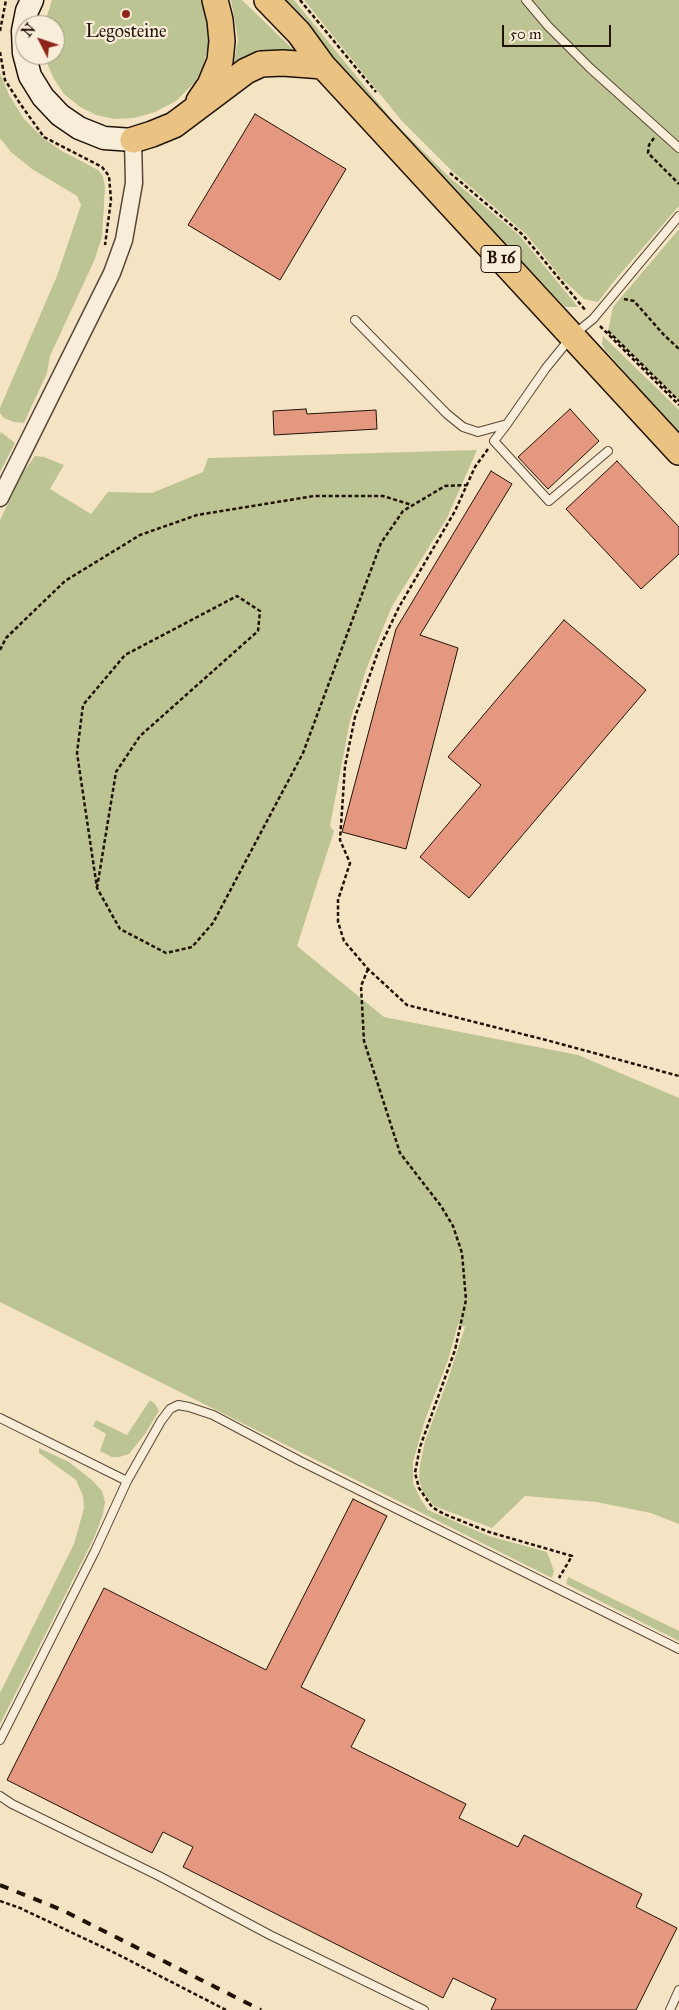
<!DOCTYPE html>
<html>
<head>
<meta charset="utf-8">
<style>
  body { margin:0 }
  #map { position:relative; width:679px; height:2010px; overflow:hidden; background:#f5e4c3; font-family:"IM FELL Great Primer",serif }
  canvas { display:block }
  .north { position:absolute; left:15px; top:15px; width:50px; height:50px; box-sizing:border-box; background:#f8edd8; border:1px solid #a29585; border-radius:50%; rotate:311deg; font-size:14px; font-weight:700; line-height:20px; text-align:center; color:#211208 }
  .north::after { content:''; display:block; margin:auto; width:18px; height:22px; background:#8f2418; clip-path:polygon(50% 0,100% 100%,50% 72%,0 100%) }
  .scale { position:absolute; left:502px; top:25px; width:109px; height:22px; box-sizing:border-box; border:2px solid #211208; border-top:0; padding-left:6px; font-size:15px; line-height:18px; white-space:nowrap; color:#211208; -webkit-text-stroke:4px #f8edd8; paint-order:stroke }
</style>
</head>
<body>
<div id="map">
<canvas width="679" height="2010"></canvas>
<div class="north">N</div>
<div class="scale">50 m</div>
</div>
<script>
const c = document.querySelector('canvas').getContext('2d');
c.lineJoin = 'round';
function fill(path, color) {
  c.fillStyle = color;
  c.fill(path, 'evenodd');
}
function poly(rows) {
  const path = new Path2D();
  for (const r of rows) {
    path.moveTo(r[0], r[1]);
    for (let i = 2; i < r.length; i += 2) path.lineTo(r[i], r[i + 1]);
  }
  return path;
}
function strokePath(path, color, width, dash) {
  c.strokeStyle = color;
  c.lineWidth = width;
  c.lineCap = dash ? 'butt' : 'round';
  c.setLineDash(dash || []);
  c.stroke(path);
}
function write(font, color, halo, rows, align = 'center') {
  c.font = font + ' "IM FELL Great Primer",serif';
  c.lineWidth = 4.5;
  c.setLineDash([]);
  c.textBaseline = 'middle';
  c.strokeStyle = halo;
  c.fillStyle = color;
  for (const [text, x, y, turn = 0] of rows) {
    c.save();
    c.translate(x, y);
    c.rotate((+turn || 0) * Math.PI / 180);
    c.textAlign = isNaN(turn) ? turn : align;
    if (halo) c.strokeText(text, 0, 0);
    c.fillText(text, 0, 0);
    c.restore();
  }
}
const green = poly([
  [52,0,203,0,209,26,209,44,203,66,195,82,176,101,155,112,134,118,114,119,96,115,80,107,64,94,54,79,47,63,45,55,55,55,55,25,44,25],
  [231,0,242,0,303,59,231,76,238,40],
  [277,0,294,0,394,122,449,177,519,235,578,307,565,307,514,253,467,208],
  [304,0,679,0,679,206,615,280,598,302,584,299,563,280,527,235,452,171,401,120],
  [0,73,9,95,24,119,44,139,62,151,98,170,103,176,105,187,102,237,94,261,50,356,47,373,24,423,14,422,4,418,0,413,0,408,57,276,81,205,77,196,32,169,11,152,0,138],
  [679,229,679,401,608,331,613,307],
  [603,336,679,410,679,433,606,351,602,344],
  [1,432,15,443,0,472,0,435],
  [477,450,447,518,392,606,366,670,350,721,330,826,334,831,297,946,384,1017,578,1055,679,1098,679,1524,651,1513,596,1502,525,1496,492,1528,434,1506,423,1492,419,1479,420,1465,425,1441,447,1382,465,1327,458,1324,448,1360,425,1420,413,1462,413,1483,421,1500,428,1510,489,1536,547,1552,554,1571,552,1578,0,1302,0,520,24,471,35,456,44,457,64,465,50,489,91,514,108,492,152,493,203,472,208,458],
  [150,1400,155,1404,159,1411,145,1434,129,1454,119,1457,112,1457,100,1451,106,1434,93,1426,96,1420,127,1435],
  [39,1448,69,1462,93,1481,102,1491,105,1502,103,1514,94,1538,0,1724,0,1693,74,1544,84,1508,83,1496,76,1480,39,1453],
  [568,1577,679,1631,679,1641,566,1584]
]);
const building = poly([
  [255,114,346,169,280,280,188,225,255,114],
  [306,409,307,414,376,410,377,429,274,435,273,411,306,409],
  [570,409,599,441,548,489,518,457,570,409],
  [617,461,679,527,679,554,641,589,566,509,617,461],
  [491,471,512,484,420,635,458,648,406,849,342,832,396,629,491,471],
  [564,620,646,690,469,898,420,857,481,785,448,757,564,620],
  [353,1499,387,1516,301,1687,365,1720,351,1747,466,1804,459,1818,518,1847,524,1835,642,1894,636,1907,677,1928,636,2010,491,2010,496,1999,453,1978,443,1998,183,1867,193,1847,163,1832,152,1853,7,1780,104,1588,266,1670,353,1499]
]);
const path = poly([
  [300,0,376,92],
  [0,31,6,0],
  [0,52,5,80,21,105,44,137,102,167,109,176,111,200,105,245],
  [654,138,649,145,648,153,679,184],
  [450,173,523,235,586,311],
  [624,299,634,301,664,335,679,349],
  [600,326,679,405],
  [608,331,679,401],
  [488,449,475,467,455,511,399,607,379,649,355,717,345,766,340,840,350,863,338,900,338,922,344,941,368,969,407,1005,546,1040,679,1076],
  [0,650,6,638,65,581,140,535,197,515,314,496,383,496,412,505],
  [97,888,116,772,140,736,258,631,260,611,237,596,125,655,83,705,77,753,97,888,120,929,166,953,192,947,213,923,303,753,381,543,403,511,445,486,467,485],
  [368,969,361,986,364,1041,400,1153,441,1206,453,1226,462,1253,466,1300,455,1350,420,1447,415,1473,419,1488,432,1507,444,1514,489,1532,572,1556,559,1578],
  [0,1901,20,1908,115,1953,226,2010]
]);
const lane = poly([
  [526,0,548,26,590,68,679,148],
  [355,320,447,414,463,427,478,432,507,424,546,368,572,336,593,319,679,216],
  [507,424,494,441,549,501,608,451],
  [0,1418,127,1481],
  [0,1740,95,1551,127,1481,161,1421,170,1409,178,1405,189,1407,213,1415,300,1461,679,1649],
  [0,1796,12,1804,159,1876,270,1935,424,2010],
  [670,2010,679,1990]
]);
const street = poly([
  [0,498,112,273,124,240,134,183,133,140]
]);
const secondary = poly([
  [32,0,27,11,23,31,24,53,30,76,43,97,60,115,79,128,104,138,133,140]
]);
const primary = poly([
  [267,0,299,33,323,66,679,452],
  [199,101,210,85,220,61,222,41,220,20,215,0],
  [133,140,152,134,174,125,246,71,261,64,283,63,323,66]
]);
const rail = poly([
  [0,1885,62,1910,261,2010]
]);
const markers = [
  [126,14,5,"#8f2418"]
];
const shields = [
  [501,259,40]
];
const shieldNames = [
  ["B 16",501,259]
];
const poiNames = [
  ["Legosteine",126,33]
];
fill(green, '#bdc493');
fill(building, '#e59880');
strokePath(building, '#211208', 1);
strokePath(lane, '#564637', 10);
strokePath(street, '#564637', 19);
strokePath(secondary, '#211208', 25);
strokePath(primary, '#211208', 28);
strokePath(path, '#211208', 2.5, [4, 2.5]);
strokePath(lane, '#f8edd8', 8);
strokePath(street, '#f8edd8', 16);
strokePath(secondary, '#f8edd8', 22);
strokePath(primary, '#eac282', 25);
strokePath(rail, '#211208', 4, [9, 9]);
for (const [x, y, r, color] of markers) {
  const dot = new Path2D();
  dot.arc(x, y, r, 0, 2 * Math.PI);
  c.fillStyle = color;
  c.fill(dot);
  strokePath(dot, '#f8edd8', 2);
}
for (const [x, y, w] of shields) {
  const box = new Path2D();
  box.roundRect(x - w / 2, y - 13.5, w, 27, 4);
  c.fillStyle = '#f8edd8';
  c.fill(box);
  strokePath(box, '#211208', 1);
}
write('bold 16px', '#211208', null, shieldNames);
write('18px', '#211208', '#f8edd8', poiNames);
</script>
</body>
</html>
